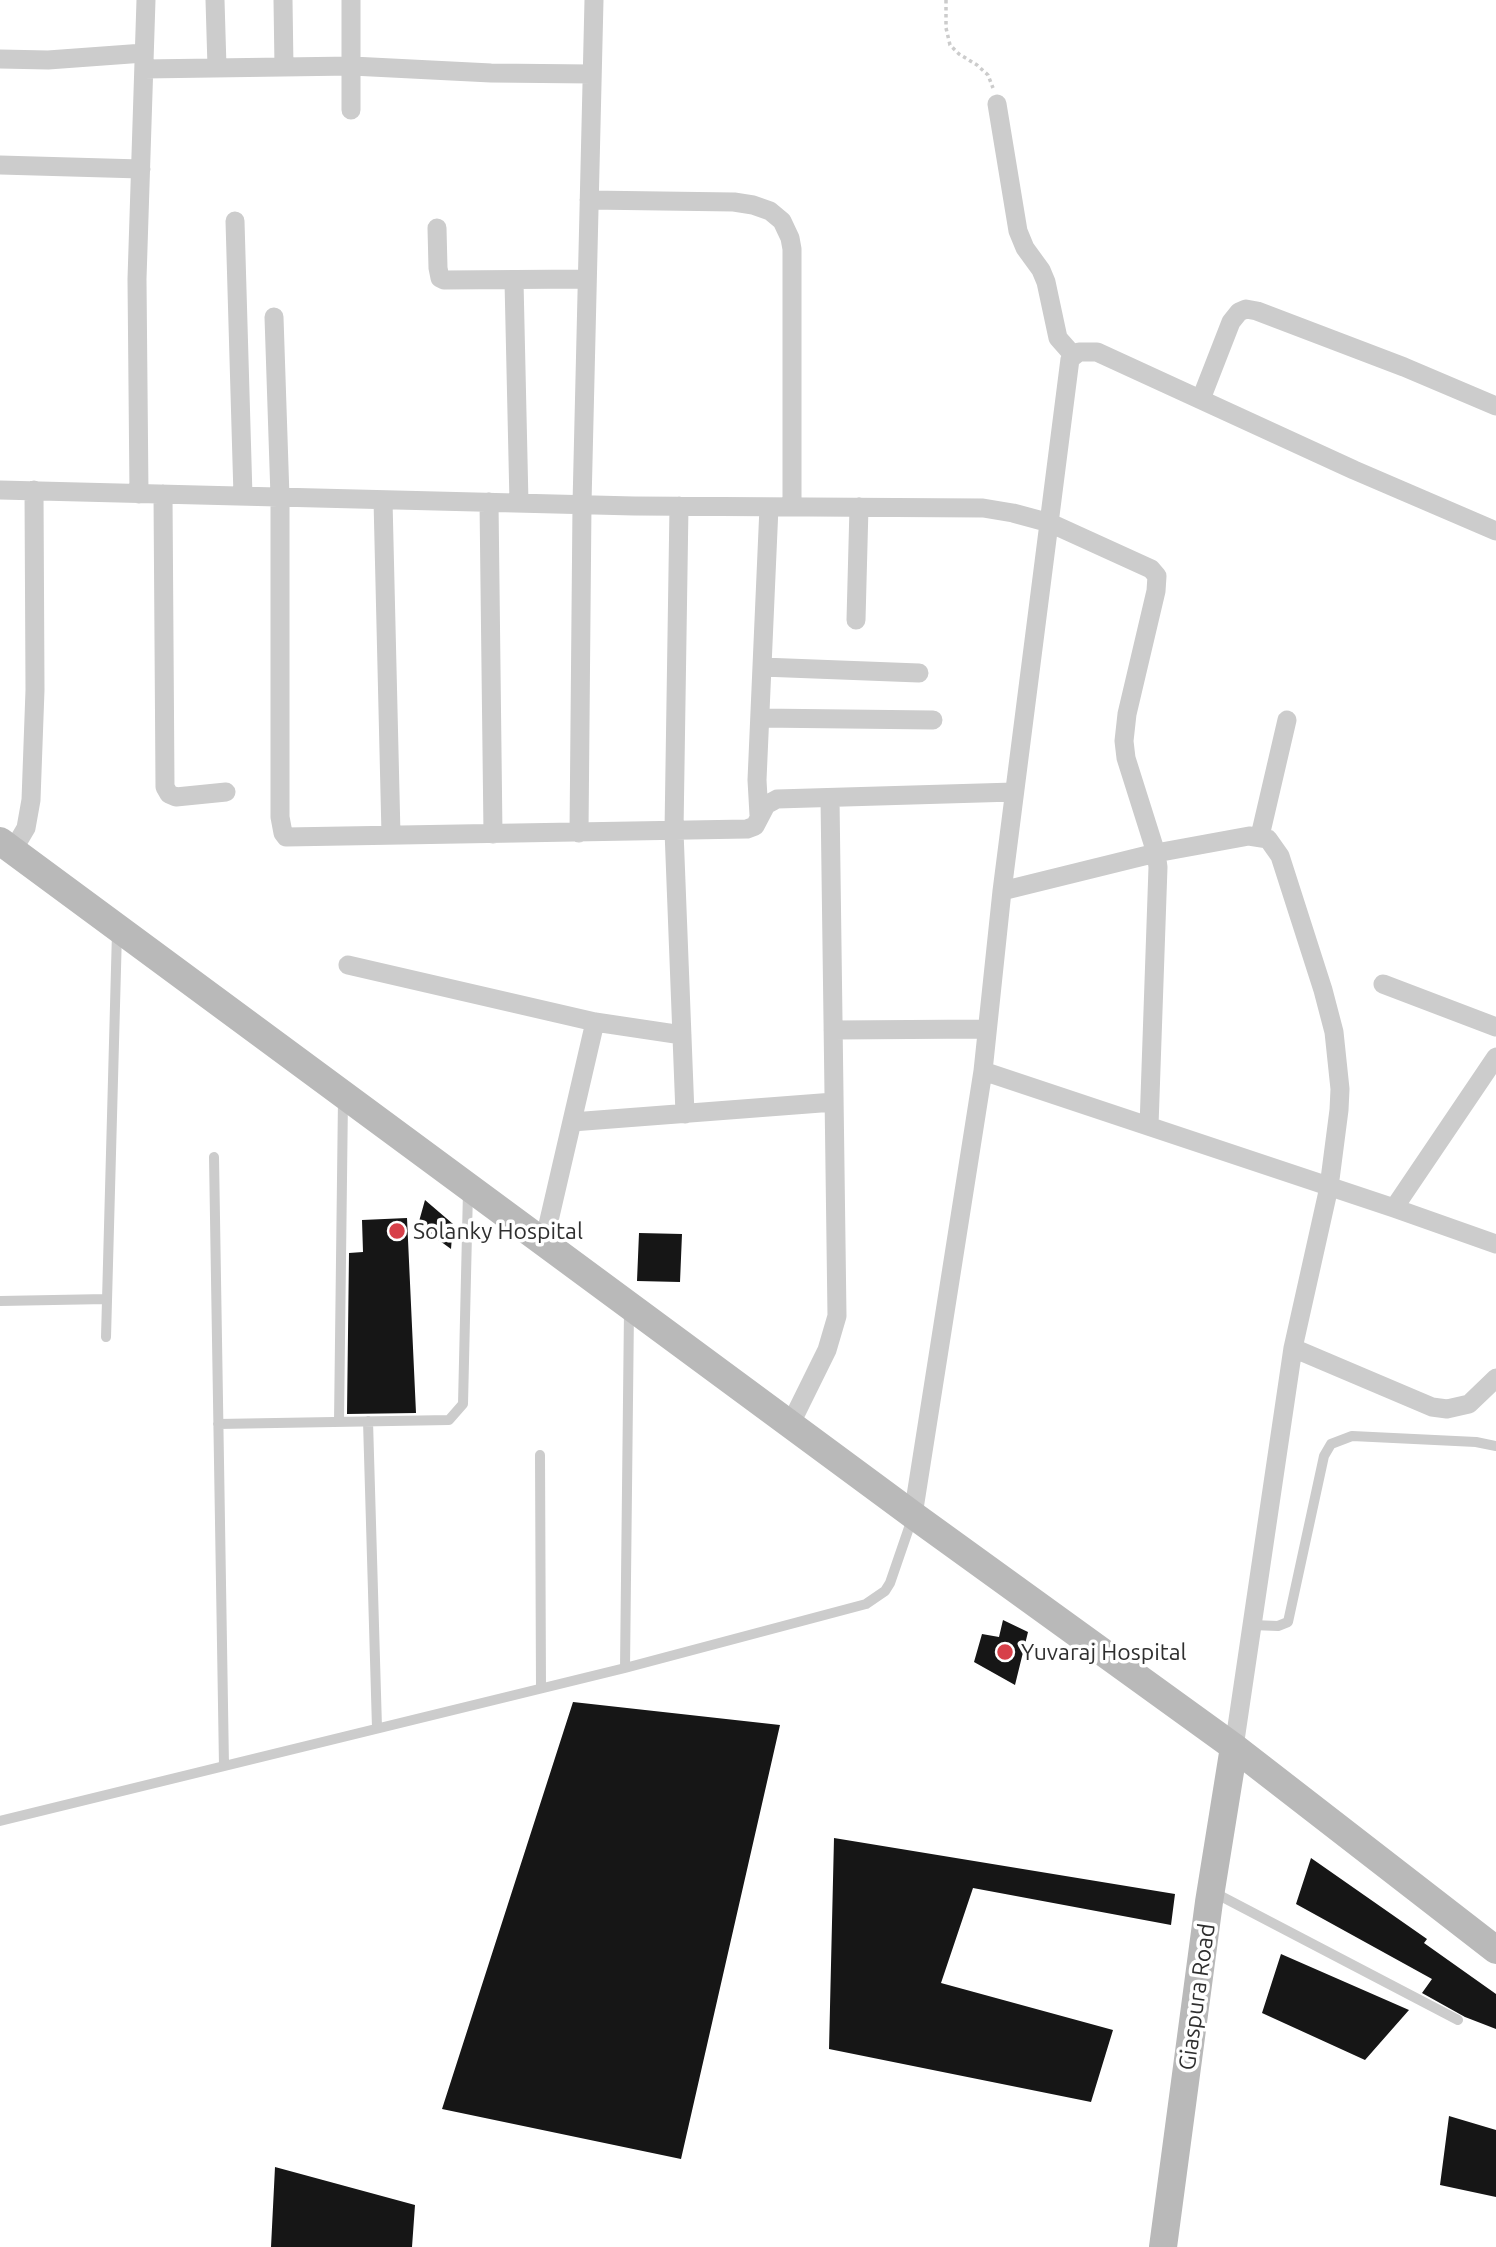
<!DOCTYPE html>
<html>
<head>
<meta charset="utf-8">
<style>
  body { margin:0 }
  canvas { display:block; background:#fff }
</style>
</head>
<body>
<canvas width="1496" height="2247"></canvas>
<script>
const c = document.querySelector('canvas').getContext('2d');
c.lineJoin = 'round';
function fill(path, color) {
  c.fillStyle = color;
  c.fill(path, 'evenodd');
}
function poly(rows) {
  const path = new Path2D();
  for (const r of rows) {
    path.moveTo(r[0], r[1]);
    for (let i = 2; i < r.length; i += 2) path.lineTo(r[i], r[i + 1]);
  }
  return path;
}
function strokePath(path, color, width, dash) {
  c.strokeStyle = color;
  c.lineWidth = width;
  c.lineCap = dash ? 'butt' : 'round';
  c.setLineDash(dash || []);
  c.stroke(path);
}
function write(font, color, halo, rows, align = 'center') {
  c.font = font + ' Ubuntu,sans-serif';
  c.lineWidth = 7;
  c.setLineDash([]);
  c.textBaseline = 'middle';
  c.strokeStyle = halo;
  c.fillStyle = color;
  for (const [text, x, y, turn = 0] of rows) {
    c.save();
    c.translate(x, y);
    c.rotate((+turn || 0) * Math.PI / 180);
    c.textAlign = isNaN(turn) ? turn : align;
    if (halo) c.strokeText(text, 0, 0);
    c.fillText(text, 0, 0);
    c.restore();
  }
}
const building = poly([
  [425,1200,453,1224,451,1249,418,1225],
  [407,1218,416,1413,347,1414,349,1253,363,1252,362,1220],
  [639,1233,682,1234,680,1282,637,1281],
  [1003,1620,1028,1632,1015,1685,974,1662,982,1634,999,1637],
  [573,1702,780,1725,681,2159,442,2109],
  [834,1838,1175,1894,1171,1925,973,1888,941,1983,1113,2030,1091,2102,829,2049],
  [1311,1858,1427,1939,1424,1943,1496,1994,1496,2029,1465,2017,1422,1993,1432,1979,1296,1904],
  [1281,1954,1409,2010,1365,2060,1262,2013],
  [1449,2116,1496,2130,1496,2197,1440,2185],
  [275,2167,415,2205,412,2247,271,2247]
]);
const path = poly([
  [946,0,946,28,950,45,959,54,977,65,988,75,993,88]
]);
const lane = poly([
  [214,1157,224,1766],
  [0,1301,107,1299],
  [106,1337,117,932],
  [368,1421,377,1728],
  [339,1422,343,1098],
  [218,1424,449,1420,463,1404,468,1191],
  [540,1455,541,1688],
  [1252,1625,1278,1626,1288,1622,1324,1456,1331,1444,1352,1436,1476,1442,1496,1446],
  [625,1668,629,1310],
  [0,1821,625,1668,866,1604,885,1591,890,1583,912,1519],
  [1213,1892,1458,2020]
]);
const street = poly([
  [215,0,217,67],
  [283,0,284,67],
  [351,0,351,110],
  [0,59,48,60,144,53],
  [144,69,352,66,491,73,592,74],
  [997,104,1018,231,1025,248,1041,270,1046,282,1058,338,1073,355],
  [0,165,141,169],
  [589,200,734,202,753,205,770,211,782,221,790,238,792,249,792,507],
  [235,221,243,496],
  [437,228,438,268,440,278,444,280,587,279],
  [514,281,519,503],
  [274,317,280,497,280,817,283,833,286,837,747,829,755,826,766,805,777,799,1014,792],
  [1201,399,1231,322,1239,312,1246,309,1257,311,1404,367,1496,406],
  [0,490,634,506,983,508,1013,513,1050,523,1151,569,1157,576,1156,591,1127,714,1124,741,1126,758,1156,853,1158,867,1149,1126],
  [139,494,137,279,146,0],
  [163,494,165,787,169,794,176,797,226,792],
  [383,500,391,835],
  [489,502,493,834],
  [679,506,674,831,685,1114],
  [856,620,859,507],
  [762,667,919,673],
  [760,718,933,720],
  [759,815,757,780,769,507],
  [579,833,582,504,594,0],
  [1260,836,1287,720],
  [13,850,26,828,31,800,35,690,34,490],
  [1002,891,1156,853,1249,836,1268,839,1280,856,1323,990,1334,1032,1340,1089,1339,1110,1329,1187,1293,1348,1234,1747],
  [348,965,595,1022,682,1035],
  [1383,984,1496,1027],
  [833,1030,986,1029],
  [983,1071,1394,1208,1496,1244],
  [572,1122,834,1102],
  [1394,1208,1496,1057],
  [544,1242,595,1022],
  [1293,1348,1432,1407,1447,1409,1469,1404,1496,1378],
  [790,1425,827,1350,837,1316,830,798],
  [913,1515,983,1071,1002,891,1070,359,1079,352,1097,352,1354,470,1496,531]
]);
const secondary = poly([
  [0,841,913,1515,1234,1747,1496,1950],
  [1163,2247,1209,1902,1234,1747]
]);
const markers = [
  [397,1231,9,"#d74049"],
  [1005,1652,9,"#d74049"]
];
const poiNames = [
  ["Solanky Hospital",413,1231],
  ["Yuvaraj Hospital",1021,1652]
];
const streetNames = [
  ["Giaspura Road",1197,1997,-82]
];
fill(building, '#161616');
strokePath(path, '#ccc', 3.5, [3.5, 3.5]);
strokePath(lane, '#ccc', 10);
strokePath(street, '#ccc', 19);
strokePath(secondary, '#b9b9b9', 28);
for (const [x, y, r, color] of markers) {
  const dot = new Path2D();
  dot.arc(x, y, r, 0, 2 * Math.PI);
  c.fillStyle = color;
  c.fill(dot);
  strokePath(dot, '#fff', 2.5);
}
write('23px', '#2f2f2f', '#fff', poiNames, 'left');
write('23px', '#2f2f2f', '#fff', streetNames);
</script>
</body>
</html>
